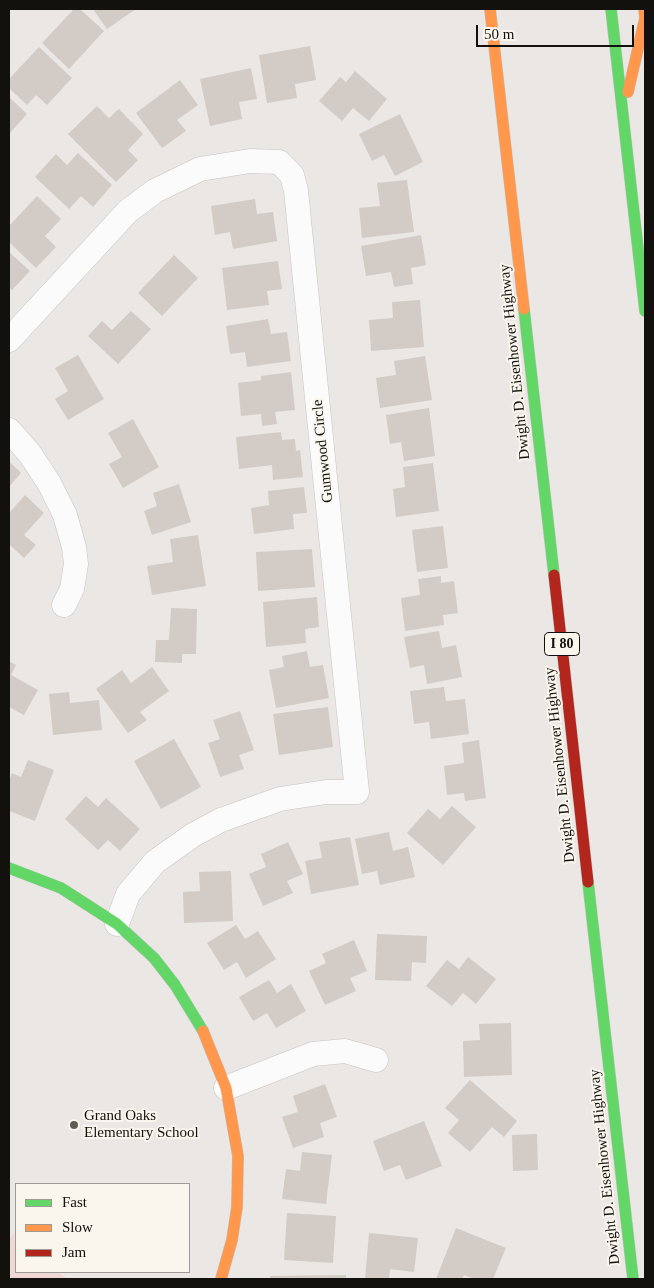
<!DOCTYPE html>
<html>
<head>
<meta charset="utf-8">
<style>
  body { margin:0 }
  #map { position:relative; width:654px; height:1288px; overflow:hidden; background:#eae7e4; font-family:"Times New Roman",serif }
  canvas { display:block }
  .frame { position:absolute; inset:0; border:10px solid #12110e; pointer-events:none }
  .legend { position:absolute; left:15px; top:1183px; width:175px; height:90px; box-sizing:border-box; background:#faf6ee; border:1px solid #9d9a94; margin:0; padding:6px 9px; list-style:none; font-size:15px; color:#12110e }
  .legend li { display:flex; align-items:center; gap:10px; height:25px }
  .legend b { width:25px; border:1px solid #9d9a94 }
  .scale { position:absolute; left:476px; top:25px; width:158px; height:22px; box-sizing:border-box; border:2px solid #12110e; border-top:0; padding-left:6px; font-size:15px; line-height:18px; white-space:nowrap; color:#12110e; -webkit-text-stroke:4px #faf6ee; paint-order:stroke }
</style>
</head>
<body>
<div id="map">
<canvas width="654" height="1288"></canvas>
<div class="frame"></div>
<ul class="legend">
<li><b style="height:6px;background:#63d668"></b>Fast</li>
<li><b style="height:6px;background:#ff974d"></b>Slow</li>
<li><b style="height:6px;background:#b3261e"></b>Jam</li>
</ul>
<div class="scale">50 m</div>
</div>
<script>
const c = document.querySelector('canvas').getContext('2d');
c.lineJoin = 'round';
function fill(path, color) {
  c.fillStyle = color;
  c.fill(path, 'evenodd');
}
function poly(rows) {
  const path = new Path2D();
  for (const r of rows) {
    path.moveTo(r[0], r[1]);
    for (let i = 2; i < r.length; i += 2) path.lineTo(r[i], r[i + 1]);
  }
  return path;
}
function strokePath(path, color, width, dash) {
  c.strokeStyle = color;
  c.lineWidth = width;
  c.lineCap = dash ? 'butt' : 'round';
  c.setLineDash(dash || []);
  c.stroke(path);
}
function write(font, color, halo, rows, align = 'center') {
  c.font = font + ' "Times New Roman",serif';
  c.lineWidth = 4;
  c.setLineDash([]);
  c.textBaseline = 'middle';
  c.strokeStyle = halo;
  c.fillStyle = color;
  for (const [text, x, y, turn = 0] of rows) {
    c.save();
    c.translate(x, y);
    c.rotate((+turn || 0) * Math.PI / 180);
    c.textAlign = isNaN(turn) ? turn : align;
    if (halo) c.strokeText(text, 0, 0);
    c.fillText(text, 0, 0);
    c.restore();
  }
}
const green = poly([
  [14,1233,16,1272,58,1272,67,1279,9,1279,9,1239]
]);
const building = poly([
  [74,9,80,9,104,31,69,69,42,43],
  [93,9,136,9,107,29],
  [310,46,316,80,295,84,297,98,267,103,259,55],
  [39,47,72,78,47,105,36,95,27,105,9,88,9,79],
  [251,68,257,99,239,102,242,119,210,126,200,79],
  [355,71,387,99,369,121,353,108,342,121,319,101,340,77,346,82],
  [180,80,198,105,177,120,186,131,162,148,136,113],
  [9,97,27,114,9,134],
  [97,106,109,118,119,109,143,134,128,150,138,160,116,182,68,134],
  [400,114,423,162,395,176,384,155,372,161,359,134],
  [78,153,112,185,93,207,81,196,69,209,35,177,56,154,67,165],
  [407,180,414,232,362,238,359,208,380,206,377,183],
  [37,196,61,219,45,236,56,247,36,268,9,242,9,226],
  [255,199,257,214,273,212,277,241,233,249,230,232,215,235,211,206],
  [421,235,426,265,411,268,413,284,394,287,391,272,366,276,361,246],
  [9,252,30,271,12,290,9,287],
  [174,255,198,278,162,316,138,293],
  [278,261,282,289,267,291,269,305,227,310,222,268],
  [420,300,424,347,371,351,369,320,393,318,392,302],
  [131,311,151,329,118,364,88,336,102,321,112,330],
  [268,319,271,334,287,332,291,361,247,367,245,352,230,354,226,326],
  [78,355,104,399,68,420,55,399,68,391,55,368],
  [425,356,432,400,380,408,376,378,396,375,394,361],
  [291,372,295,410,275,412,277,424,262,426,261,414,241,416,238,383,261,380,261,376],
  [429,408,435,456,404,461,401,442,390,444,386,415],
  [133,419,159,467,123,488,109,464,122,457,108,433],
  [281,432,282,440,295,439,296,451,300,450,303,477,273,480,272,465,239,469,236,437],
  [9,461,21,473,9,487],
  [433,463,439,511,396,517,393,489,405,487,403,467],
  [179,484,191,522,152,535,144,511,157,506,153,493],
  [304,487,307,513,293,514,294,529,254,534,251,508,269,505,268,491],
  [25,495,44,513,24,535,36,545,24,558,9,544,9,513],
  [443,526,448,568,417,572,412,530],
  [198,535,206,586,152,595,147,566,173,562,170,539],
  [312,549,315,587,258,591,256,552],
  [441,576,441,583,454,581,458,613,443,615,444,625,405,631,401,598,420,595,418,579],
  [317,597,319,627,305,629,306,643,266,647,263,602],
  [171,608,197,609,196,654,182,654,182,663,155,662,156,640,169,640],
  [439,631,442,648,456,645,462,677,427,684,424,665,410,668,404,637],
  [307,651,310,667,323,665,329,698,276,708,269,670,284,667,282,656],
  [9,661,16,665,11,675,38,690,24,715,9,707],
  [152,667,169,691,140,712,147,720,128,733,96,689,122,670,131,683],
  [444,687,446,701,465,699,469,734,431,739,429,722,414,724,410,691],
  [69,692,70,703,99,700,102,730,53,735,49,694],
  [328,707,333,747,279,755,273,714],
  [240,711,254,750,239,755,244,769,220,777,208,743,220,739,213,720],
  [174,739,201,787,161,809,134,761],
  [479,740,486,798,465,801,464,793,447,795,444,766,464,763,462,743],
  [28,760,54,770,35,821,9,811,9,781,12,773,21,777],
  [86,796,98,807,106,798,140,829,120,851,108,840,98,850,65,819],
  [452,806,476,827,443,865,407,833,428,809,440,819],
  [389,832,393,851,408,847,415,877,380,885,377,871,362,874,355,839],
  [350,837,359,885,311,894,305,861,322,858,319,842],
  [288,842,303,874,287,881,293,893,263,906,249,874,266,867,261,854],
  [231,871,233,921,184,923,183,892,200,891,199,872],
  [236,925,245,939,258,931,276,959,246,978,237,962,224,970,207,943],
  [377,934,427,936,426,963,412,962,411,981,375,980],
  [354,940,367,971,350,978,356,991,325,1005,309,971,326,963,322,954],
  [468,957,496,979,476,1004,463,993,452,1006,426,986,447,960,459,969],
  [269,980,277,993,291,984,306,1011,276,1028,267,1013,253,1021,239,997],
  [511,1023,512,1075,464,1077,463,1041,480,1040,479,1024],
  [470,1080,517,1121,504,1137,492,1127,470,1152,448,1133,459,1120,445,1108],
  [325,1084,337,1117,320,1123,324,1137,293,1148,282,1117,298,1112,293,1096],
  [424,1121,442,1166,406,1180,400,1165,384,1171,373,1141],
  [537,1134,538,1170,513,1171,512,1135],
  [302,1152,332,1155,326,1204,282,1199,286,1169,300,1171],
  [287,1213,336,1216,333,1263,284,1260],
  [456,1228,506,1248,493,1279,475,1279,464,1275,462,1279,436,1279],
  [369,1233,418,1238,414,1272,390,1269,389,1279,365,1279],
  [346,1275,346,1279,270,1279,270,1276]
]);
const street = poly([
  [9,340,128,211,155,191,200,169,250,161,279,162,292,175,296,191,357,792,326,792,280,799,221,820,193,835,155,862,128,894,117,924],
  [9,430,30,454,49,483,65,515,74,547,76,564,72,589,64,605],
  [226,1088,313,1054,345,1051,376,1060]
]);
const fast = poly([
  [611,9,645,311],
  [524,309,554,575],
  [9,868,61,888,117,924,154,958,175,985,203,1031],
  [588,882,633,1279]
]);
const slow = poly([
  [490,9,524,309],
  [628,92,645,18,644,9],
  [203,1031,226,1088,238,1156,237,1207,232,1240,221,1279]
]);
const jam = poly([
  [554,575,588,882]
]);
const markers = [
  [74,1125,5,"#5e5c59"]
];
const shields = [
  [562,644,35]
];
const shieldNames = [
  ["I 80",562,644]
];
const streetNames = [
  ["Dwight D. Eisenhower Highway",515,362,-96],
  ["Gumwood Circle",323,451,-96],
  ["Dwight D. Eisenhower Highway",560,765,-96],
  ["Dwight D. Eisenhower Highway",605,1167,-96]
];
const poiNames = [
  ["Grand Oaks",84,1116],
  ["Elementary School",84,1133]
];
fill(green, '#efd8d5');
fill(building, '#d3ccc6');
strokePath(street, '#c6c4c2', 25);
strokePath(fast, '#c6c4c2', 12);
strokePath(slow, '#c6c4c2', 12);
strokePath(jam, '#c6c4c2', 12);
strokePath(street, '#fcfbfb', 24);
strokePath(fast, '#63d668', 11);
strokePath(slow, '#ff974d', 11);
strokePath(jam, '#b3261e', 11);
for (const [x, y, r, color] of markers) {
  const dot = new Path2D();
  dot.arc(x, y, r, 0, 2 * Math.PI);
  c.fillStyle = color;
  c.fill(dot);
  strokePath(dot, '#faf6ee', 2);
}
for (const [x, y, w] of shields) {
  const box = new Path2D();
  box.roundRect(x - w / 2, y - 11.5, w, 23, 4);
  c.fillStyle = '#faf6ee';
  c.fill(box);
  strokePath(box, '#12110e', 1);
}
write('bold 14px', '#12110e', null, shieldNames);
write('15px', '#12110e', '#faf6ee', streetNames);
write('15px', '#12110e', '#faf6ee', poiNames, 'left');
</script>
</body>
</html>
